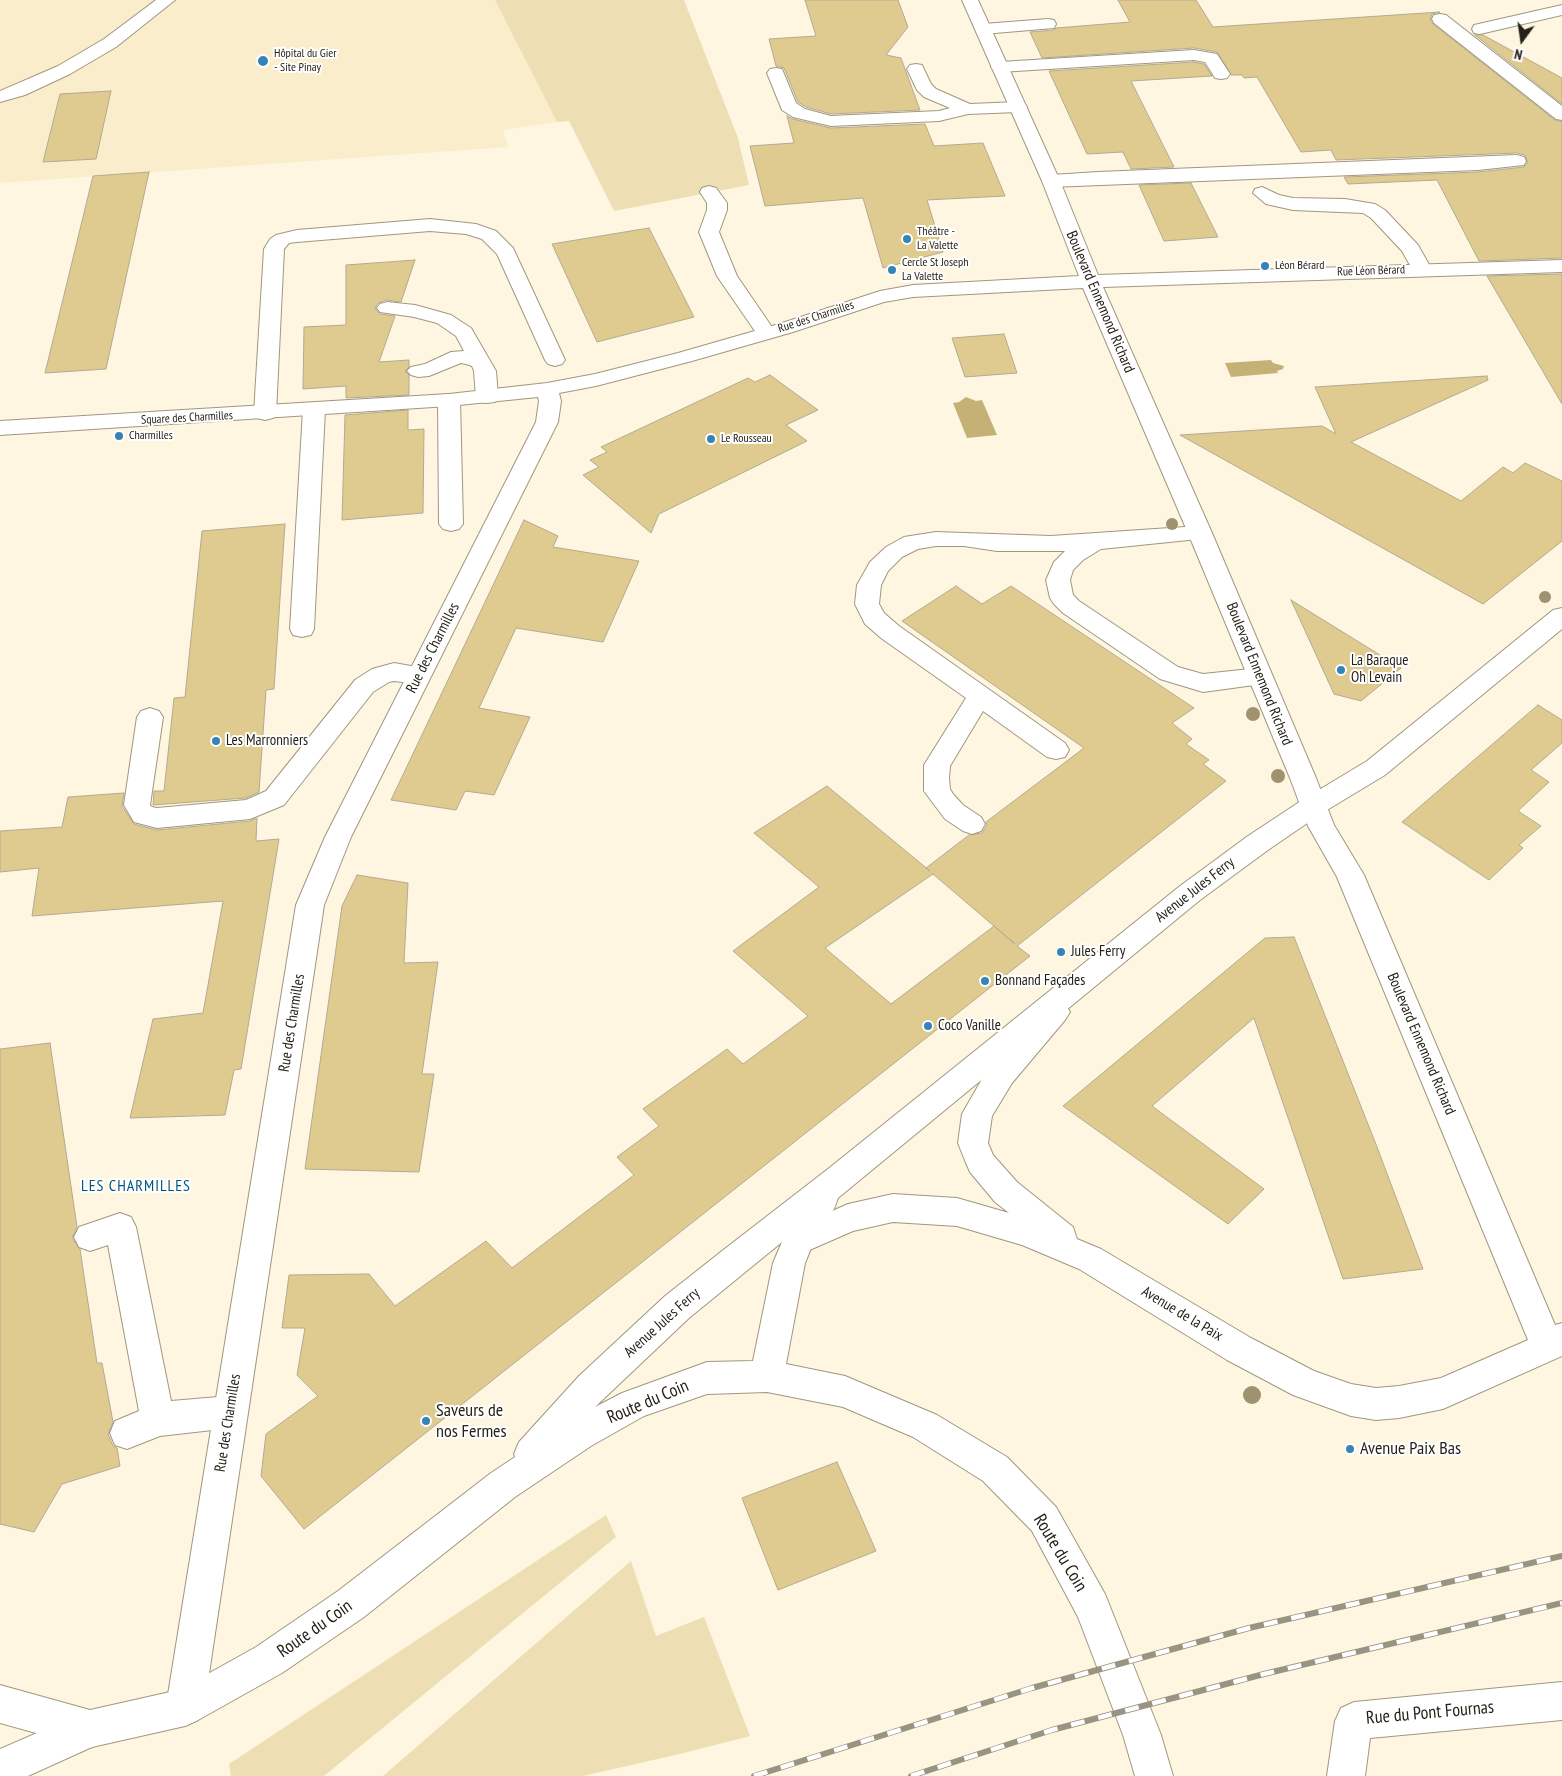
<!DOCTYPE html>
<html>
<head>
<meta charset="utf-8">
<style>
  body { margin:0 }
  #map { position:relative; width:1562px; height:1776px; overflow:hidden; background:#fef6e0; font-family:"PT Sans Narrow",sans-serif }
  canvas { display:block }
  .north { position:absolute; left:1497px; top:15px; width:50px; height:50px; -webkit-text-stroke:4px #fff; paint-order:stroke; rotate:194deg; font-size:14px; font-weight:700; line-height:20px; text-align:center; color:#262218 }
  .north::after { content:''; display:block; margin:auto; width:18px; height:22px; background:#262218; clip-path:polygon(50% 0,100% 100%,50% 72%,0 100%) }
</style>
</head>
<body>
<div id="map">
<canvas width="1562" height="1776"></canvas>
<div class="north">N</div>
</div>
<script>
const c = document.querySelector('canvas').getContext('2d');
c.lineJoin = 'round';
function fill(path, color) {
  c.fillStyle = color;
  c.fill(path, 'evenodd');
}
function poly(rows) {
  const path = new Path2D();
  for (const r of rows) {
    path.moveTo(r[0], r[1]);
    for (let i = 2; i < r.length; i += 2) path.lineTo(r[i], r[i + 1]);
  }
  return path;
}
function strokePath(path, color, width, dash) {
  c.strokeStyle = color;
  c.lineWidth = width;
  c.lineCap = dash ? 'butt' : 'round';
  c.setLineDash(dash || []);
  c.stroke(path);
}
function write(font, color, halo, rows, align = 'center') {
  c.font = font + ' "PT Sans Narrow",sans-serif';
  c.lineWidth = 4;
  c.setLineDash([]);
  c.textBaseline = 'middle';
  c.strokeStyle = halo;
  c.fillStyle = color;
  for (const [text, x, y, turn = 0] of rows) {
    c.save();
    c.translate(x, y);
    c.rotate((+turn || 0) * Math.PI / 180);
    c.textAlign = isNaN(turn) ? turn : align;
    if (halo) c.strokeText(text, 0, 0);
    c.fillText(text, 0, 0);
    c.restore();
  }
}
const built = poly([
  [0,0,495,0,557,122,503,130,508,147,0,183]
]);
const green = poly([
  [495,0,684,0,738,138,749,185,614,211,569,121,557,122],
  [606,1515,616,1537,324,1776,231,1776,229,1764],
  [631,1561,656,1636,704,1617,750,1736,684,1753,583,1776,383,1776]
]);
const water = poly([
  [1271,360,1273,363,1284,366,1283,369,1277,371,1278,373,1231,377,1225,363],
  [966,397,976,401,982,400,997,435,967,438,953,403,959,402]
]);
const building = poly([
  [805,0,898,0,908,27,886,55,901,58,920,110,831,114,806,107,798,102,784,68,776,66,769,39,816,36,805,0],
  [1118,0,1196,0,1213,27,1440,12,1432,14,1430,20,1433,24,1555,120,1562,122,1562,258,1479,261,1437,180,1348,184,1344,177,1478,172,1524,167,1528,162,1525,155,1517,153,1336,160,1331,150,1301,152,1257,77,1244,78,1242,75,1231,75,1217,52,1194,48,1042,58,1030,32,1054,30,1056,28,1130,22,1118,0],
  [1475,35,1483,35,1562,78,1562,104,1475,35],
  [1194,62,1204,64,1212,76,1131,81,1174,167,1131,169,1123,152,1087,154,1049,71,1194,62],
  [111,91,96,159,43,162,60,94,111,91],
  [787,116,793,119,831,128,925,124,934,146,983,143,1005,196,927,200,943,252,883,268,863,198,765,206,750,146,794,143,787,116],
  [149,172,106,369,45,373,93,176,149,172],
  [1191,183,1218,237,1164,241,1139,185,1191,183],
  [649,228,694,317,597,342,552,244,649,228],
  [415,260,401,302,386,300,378,303,375,308,380,314,395,316,379,362,409,360,409,367,405,371,409,375,409,395,346,398,346,386,303,389,304,327,346,325,346,265,415,260],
  [1562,274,1562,404,1487,276,1562,274],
  [1004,334,1017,373,965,377,952,338,1004,334],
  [770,375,818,410,786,425,807,441,659,514,651,533,583,475,599,467,590,460,607,452,601,447,748,378,755,382,770,375],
  [1487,376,1488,380,1351,442,1461,501,1503,467,1513,473,1525,463,1562,481,1562,541,1483,604,1180,435,1322,426,1336,434,1315,387,1487,376],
  [408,410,408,430,424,429,423,513,342,520,345,415,408,410],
  [524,520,558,536,553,547,639,561,603,642,516,628,479,708,530,717,494,795,465,791,456,810,391,800,524,520],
  [285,524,274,689,266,690,259,792,246,798,153,805,154,791,164,791,174,698,185,697,202,531,285,524],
  [956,586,982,604,1011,586,1194,708,1172,723,1192,739,1186,744,1209,760,1203,764,1226,781,1017,946,1030,956,304,1529,261,1476,266,1434,318,1396,297,1375,305,1328,282,1328,289,1275,369,1274,395,1306,486,1241,512,1268,634,1175,617,1157,659,1126,643,1109,727,1049,743,1064,808,1016,733,951,819,887,754,833,827,786,930,871,926,868,969,835,982,833,987,825,986,822,1084,748,902,621,956,586],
  [933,874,1015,944,994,926,891,1004,825,948,933,874],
  [1291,600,1401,668,1361,701,1334,694,1291,600],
  [1538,705,1562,720,1562,743,1531,770,1549,782,1518,811,1541,826,1519,845,1523,848,1489,880,1402,822,1538,705],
  [124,793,122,806,134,824,157,830,250,821,257,818,256,841,279,839,241,1069,234,1070,225,1115,130,1118,153,1019,203,1013,223,901,32,916,39,868,0,872,0,831,62,827,68,797,124,793],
  [357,875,408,883,404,963,438,962,422,1074,434,1074,419,1172,305,1169,342,906,357,875],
  [1294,937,1377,1147,1423,1269,1343,1279,1254,1018,1152,1106,1264,1189,1228,1224,1063,1106,1265,938,1294,937],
  [50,1043,77,1227,72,1238,80,1249,97,1363,102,1363,113,1422,108,1434,113,1446,117,1448,120,1466,62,1484,34,1532,0,1524,0,1049,50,1043],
  [837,1462,876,1551,778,1590,742,1498,837,1462]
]);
const lane = poly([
  [156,0,175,0,116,47,70,74,25,95,0,102,0,91,58,66,104,39,156,0],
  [1562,5,1562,15,1480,34,1474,33,1472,29,1474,25,1562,5],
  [1440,14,1446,15,1562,106,1562,120,1556,119,1434,23,1432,19,1434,15,1440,14],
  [1048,19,1054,20,1056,24,1054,28,983,34,977,33,975,29,977,25,983,24,1048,19],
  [1194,50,1217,54,1230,74,1227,78,1221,79,1215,78,1205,62,1194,60,1000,72,994,71,991,67,994,63,1000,62,1194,50],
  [916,64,922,65,931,84,936,89,970,104,1018,102,1024,103,1027,107,1024,111,1018,112,968,114,939,121,831,126,793,117,782,110,767,73,770,69,776,68,782,69,796,103,805,109,831,116,939,111,950,108,924,97,917,90,907,69,910,65,916,64],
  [1517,155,1524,157,1526,161,1524,165,1478,170,1051,187,1044,185,1042,181,1044,177,1051,175,1098,172,1517,155],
  [709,186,716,188,727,203,727,210,719,232,737,276,776,333,773,337,766,339,759,337,717,276,699,232,707,210,707,203,700,192,702,188,709,186],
  [1262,187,1279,195,1293,198,1345,199,1375,204,1385,210,1418,245,1432,270,1429,274,1422,276,1415,274,1402,251,1371,218,1363,213,1293,210,1266,204,1253,193,1255,189,1262,187],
  [430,219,476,224,496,231,513,248,565,360,562,364,555,366,548,364,545,360,497,254,482,239,466,234,430,231,297,242,289,243,284,249,276,413,273,418,265,420,257,418,254,413,264,249,270,239,276,235,297,230,430,219],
  [387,302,415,305,451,315,471,328,496,371,498,397,495,402,487,403,479,402,476,397,474,371,472,366,466,364,461,363,429,376,418,377,411,375,407,371,411,367,425,364,451,352,464,351,456,336,437,323,414,317,380,312,377,308,380,304,387,302],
  [449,394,457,395,460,400,463,524,459,529,451,531,443,529,439,524,438,400,441,395,449,394],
  [314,403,322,405,325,410,314,629,311,635,302,637,293,635,290,629,303,410,306,405,314,403],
  [1200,526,1208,528,1212,533,1208,538,1101,549,1083,560,1073,570,1070,580,1073,595,1079,601,1178,667,1203,674,1260,668,1269,671,1272,677,1269,683,1203,692,1160,679,1063,613,1054,604,1050,598,1046,580,1054,562,1065,551,997,551,964,546,936,546,918,549,902,557,888,571,881,585,879,604,884,613,899,626,1065,743,1069,750,1065,757,1056,759,1047,757,983,711,950,766,949,778,950,789,953,794,963,805,981,817,985,824,981,831,972,834,963,831,945,819,924,791,924,765,966,698,881,638,865,624,855,604,857,585,870,562,886,547,904,537,936,532,1051,536,1200,526],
  [394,663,428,669,431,675,428,681,419,684,394,681,389,682,373,692,284,805,250,819,157,828,134,822,124,805,137,717,141,711,150,708,159,711,163,717,150,805,152,807,157,808,246,800,266,791,355,680,372,669,394,663],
  [120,1213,131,1217,136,1227,171,1401,230,1396,242,1401,247,1412,242,1423,230,1428,160,1436,127,1449,115,1445,110,1433,115,1421,139,1411,108,1245,90,1251,79,1247,74,1237,79,1227,120,1213]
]);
const street = poly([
  [962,0,978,0,1060,181,1098,275,1562,260,1562,272,1103,287,1212,533,1316,778,1334,825,1364,875,1555,1325,1562,1323,1562,1356,1443,1409,1399,1418,1376,1420,1351,1416,1293,1395,1227,1360,1079,1269,1022,1245,957,1226,893,1222,853,1231,798,1255,787,1251,782,1241,787,1231,848,1204,893,1194,957,1198,1009,1213,995,1202,970,1172,966,1163,958,1143,962,1114,990,1065,1045,1004,1055,1000,1065,1004,1070,1012,1065,1020,1012,1083,992,1116,988,1143,993,1155,1017,1182,1073,1227,1077,1239,1101,1249,1251,1338,1314,1371,1351,1384,1376,1388,1399,1386,1441,1378,1528,1340,1337,877,1308,826,1290,778,1188,533,1083,288,913,297,884,302,793,332,692,361,596,386,559,393,561,401,558,422,351,837,324,905,204,1707,198,1720,185,1726,172,1720,166,1707,296,905,325,837,536,422,539,401,538,397,449,406,0,435,0,421,449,394,547,383,595,374,678,353,779,324,880,291,913,285,1079,276,1042,181,962,0],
  [1562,1682,1562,1720,1370,1738,1365,1776,1327,1776,1335,1721,1341,1708,1354,1702,1562,1682],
  [0,1685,90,1710,103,1716,109,1729,103,1742,90,1748,0,1723,0,1685]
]);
const secondary = poly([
  [1562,608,1562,629,1385,775,1322,813,1268,850,1200,900,838,1198,834,1209,826,1219,812,1246,805,1263,786,1364,845,1376,937,1415,1007,1457,1056,1507,1105,1594,1161,1735,1173,1776,1135,1776,1123,1735,1078,1617,1032,1531,983,1481,913,1437,843,1407,767,1392,707,1394,644,1416,591,1446,515,1497,364,1617,282,1673,198,1720,185,1726,92,1747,28,1776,0,1776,0,1749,90,1710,179,1690,256,1647,338,1591,491,1473,515,1457,514,1454,519,1442,579,1376,665,1296,722,1251,828,1169,1180,886,1248,836,1304,799,1367,761,1553,610,1562,608],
  [782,1242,773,1263,753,1361,707,1362,622,1393,595,1407,689,1318,782,1242]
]);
const rail = poly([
  [754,1776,1032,1688,1249,1628,1562,1556],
  [911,1776,1052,1730,1264,1674,1562,1603]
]);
const trees = [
  [1172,524,6],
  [1545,597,6],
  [1253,714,7],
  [1278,776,7],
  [1252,1395,9]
];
const markers = [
  [263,61,6,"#3684b7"],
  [907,239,5,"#3684b7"],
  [1265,266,5,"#3684b7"],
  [892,270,5,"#3684b7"],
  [119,436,5,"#3684b7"],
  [711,439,5,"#3684b7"],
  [1341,670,5,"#3684b7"],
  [216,741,5,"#3684b7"],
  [1061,952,5,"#3684b7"],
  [985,981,5,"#3684b7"],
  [928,1026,5,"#3684b7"],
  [426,1421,5,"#3684b7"],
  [1350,1449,5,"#3684b7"]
];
const farPoinames = [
  ["Hôpital du Gier",274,54],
  ["- Site Pinay",274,68],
  ["Théâtre -",917,232],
  ["La Valette",917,246],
  ["Cercle St Joseph",902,263],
  ["La Valette",902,277],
  ["Léon Bérard",1275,266],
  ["Charmilles",129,436],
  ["Le Rousseau",721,439]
];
const farStreetnames = [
  ["Rue Léon Bérard",1371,271,-2],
  ["Rue des Charmilles",816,317,-18],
  ["Square des Charmilles",187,418,-3]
];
const streetNames = [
  ["Boulevard Ennemond Richard",1100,302,67],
  ["Rue des Charmilles",433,648,-63],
  ["Boulevard Ennemond Richard",1259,674,68],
  ["Avenue Jules Ferry",1195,890,-38],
  ["Rue des Charmilles",292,1023,-81],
  ["Boulevard Ennemond Richard",1421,1044,67],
  ["Avenue de la Paix",1182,1314,31],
  ["Avenue Jules Ferry",662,1323,-42],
  ["Rue des Charmilles",228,1423,-81]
];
const poiNames = [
  ["La Baraque",1351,661],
  ["Oh Levain",1351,678],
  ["Les Marronniers",226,741],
  ["Jules Ferry",1071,952],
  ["Bonnand Façades",995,981],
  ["Coco Vanille",938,1026]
];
const neighbourhoodNames = [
  ["LES CHARMILLES",136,1186]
];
const nearStreetnames = [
  ["Route du Coin",648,1402,-23],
  ["Route du Coin",1060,1553,59],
  ["Route du Coin",315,1629,-35],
  ["Rue du Pont Fournas",1430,1713,-5]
];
const nearPoinames = [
  ["Saveurs de",436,1411],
  ["nos Fermes",436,1432],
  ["Avenue Paix Bas",1360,1449]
];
fill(built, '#faedcb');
fill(green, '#eddeb3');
fill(water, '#c5b076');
fill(building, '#dfca90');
strokePath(building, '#b3aa91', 1);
strokePath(lane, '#a0977e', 2);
strokePath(street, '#a0977e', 2);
strokePath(secondary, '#a0977e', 2);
fill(lane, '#fff');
fill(street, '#fff');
fill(secondary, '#fff');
strokePath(rail, '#999382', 6);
strokePath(rail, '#fff', 4.5, [14]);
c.fillStyle = '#9e926f';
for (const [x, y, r] of trees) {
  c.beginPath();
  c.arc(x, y, r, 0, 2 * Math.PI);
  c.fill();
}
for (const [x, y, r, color] of markers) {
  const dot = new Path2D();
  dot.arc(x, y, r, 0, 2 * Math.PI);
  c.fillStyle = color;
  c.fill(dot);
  strokePath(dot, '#fff', 2);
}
write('12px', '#262218', '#fff', farPoinames, 'left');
write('12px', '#262218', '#fff', farStreetnames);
write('15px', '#262218', '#fff', streetNames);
write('15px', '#262218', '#fff', poiNames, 'left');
c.letterSpacing = '1px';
write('16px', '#005681', '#fff', neighbourhoodNames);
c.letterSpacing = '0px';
write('18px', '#262218', '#fff', nearStreetnames);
write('18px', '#262218', '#fff', nearPoinames, 'left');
</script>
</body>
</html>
